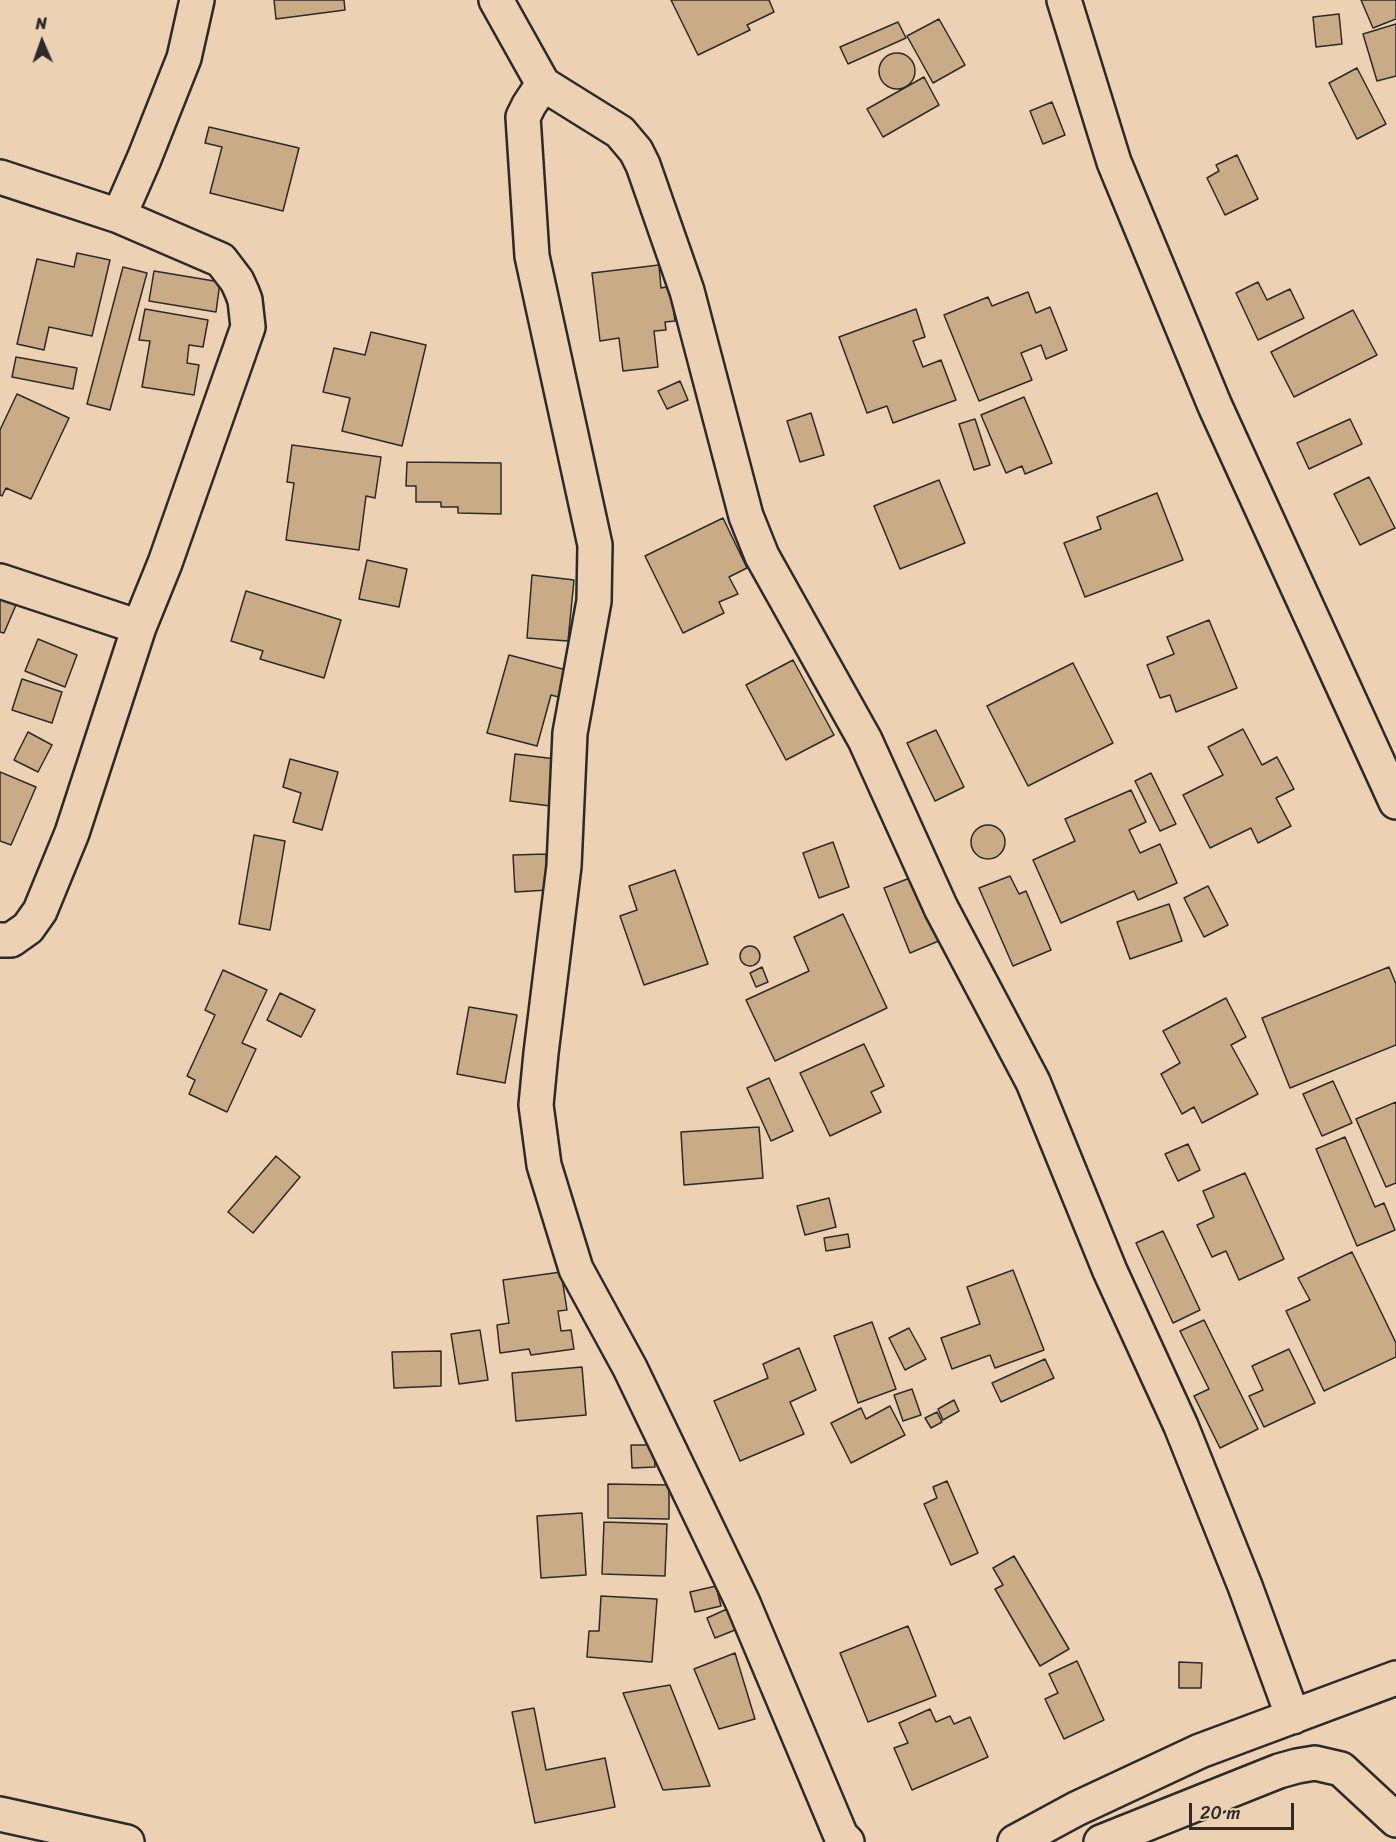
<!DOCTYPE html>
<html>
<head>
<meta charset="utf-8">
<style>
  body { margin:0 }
  #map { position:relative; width:1396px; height:1842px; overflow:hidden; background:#ecd2b3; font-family:Sriracha,sans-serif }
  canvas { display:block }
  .north { position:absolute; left:12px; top:12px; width:60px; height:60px; -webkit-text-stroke:4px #ecd2b3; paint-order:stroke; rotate:358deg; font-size:16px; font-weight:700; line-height:24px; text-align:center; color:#2b2b2b }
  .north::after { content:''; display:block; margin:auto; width:21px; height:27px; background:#2b2b2b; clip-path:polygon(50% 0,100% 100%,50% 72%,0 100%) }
  .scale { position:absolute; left:1189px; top:1803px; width:105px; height:27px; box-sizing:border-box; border:3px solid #2b2b2b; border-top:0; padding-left:8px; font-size:18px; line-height:21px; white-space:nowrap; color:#2b2b2b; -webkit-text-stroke:4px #ecd2b3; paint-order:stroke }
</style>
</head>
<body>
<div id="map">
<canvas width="1396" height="1842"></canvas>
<div class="north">N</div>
<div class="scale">20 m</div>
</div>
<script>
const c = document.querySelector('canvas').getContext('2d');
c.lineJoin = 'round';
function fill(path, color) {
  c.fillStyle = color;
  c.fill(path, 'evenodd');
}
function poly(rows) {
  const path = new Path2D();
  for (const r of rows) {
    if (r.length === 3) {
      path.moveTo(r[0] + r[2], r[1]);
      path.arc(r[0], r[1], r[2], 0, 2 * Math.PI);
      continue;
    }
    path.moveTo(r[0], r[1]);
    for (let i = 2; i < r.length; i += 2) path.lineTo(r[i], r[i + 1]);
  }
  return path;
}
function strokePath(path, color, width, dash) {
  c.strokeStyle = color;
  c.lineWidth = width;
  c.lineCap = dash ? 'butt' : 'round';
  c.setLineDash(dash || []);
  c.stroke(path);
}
const building = poly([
  [274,0,344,0,345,10,276,19,274,0],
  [671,0,769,0,774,12,747,25,750,30,698,55,671,0],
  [1361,0,1396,0,1396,19,1373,28,1361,0],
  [1339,14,1342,44,1316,47,1313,17,1339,14],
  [939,19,965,65,933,83,907,36,939,19],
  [898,22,906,38,848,64,840,47,898,22],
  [1396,24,1396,76,1377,81,1363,34,1396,24],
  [897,71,18],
  [1357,68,1386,124,1357,139,1329,83,1357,68],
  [924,77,939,105,883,137,867,109,924,77],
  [1052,102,1065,135,1043,144,1030,111,1052,102],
  [209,127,299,148,283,211,210,193,222,147,205,143,209,127],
  [1237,155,1258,199,1225,215,1207,178,1219,171,1216,165,1237,155],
  [77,253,110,260,92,336,49,327,44,350,17,344,37,259,74,267,77,253],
  [659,265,661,288,670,286,675,321,665,322,666,330,654,331,658,367,623,371,619,338,600,341,592,273,659,265],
  [123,267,147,273,110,410,87,404,123,267],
  [154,271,220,282,216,312,149,301,154,271],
  [1258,282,1267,300,1290,289,1304,318,1258,340,1236,293,1258,282],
  [1028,292,1036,313,1050,307,1067,350,1046,359,1041,345,1021,353,1032,380,979,401,944,315,988,297,992,306,1028,292],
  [145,309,208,320,203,347,189,345,187,363,199,365,194,395,142,387,150,341,139,340,145,309],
  [916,309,925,337,913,341,923,367,941,360,956,400,893,423,887,406,867,413,839,337,916,309],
  [1353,310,1377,355,1294,397,1271,352,1353,310],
  [371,332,426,345,402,446,342,431,350,398,323,392,334,348,365,355,371,332],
  [16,357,77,368,73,389,12,377,16,357],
  [680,381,688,400,667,409,658,391,680,381],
  [17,394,69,418,31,499,6,488,2,496,0,495,0,430,17,394],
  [1024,397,1052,463,1025,474,1022,466,1006,473,981,415,1024,397],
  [811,413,824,455,800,462,787,421,811,413],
  [975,419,990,465,974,470,959,424,975,419],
  [1350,419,1362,444,1309,469,1297,443,1350,419],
  [292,445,381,457,375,498,366,496,359,550,286,540,294,483,287,482,292,445],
  [407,462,501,463,501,514,458,513,458,507,441,507,441,502,416,502,416,486,406,486,407,462],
  [1369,477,1395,528,1360,545,1334,494,1369,477],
  [939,480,965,543,900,569,874,506,939,480],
  [1157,493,1183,560,1085,597,1064,543,1101,529,1097,517,1157,493],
  [723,518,747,568,729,577,738,594,719,602,724,613,683,633,645,556,723,518],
  [367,560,407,569,399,607,359,599,367,560],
  [532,575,574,580,568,641,527,638,532,575],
  [246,591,341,620,324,678,260,659,263,651,231,641,246,591],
  [0,599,16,605,4,633,0,632,0,599],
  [1209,620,1237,688,1176,712,1170,695,1160,698,1147,665,1174,654,1167,637,1209,620],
  [38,639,77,655,65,687,25,671,38,639],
  [509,655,570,671,562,698,551,695,537,746,487,733,509,655],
  [793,660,834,735,786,760,746,685,793,660],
  [1073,663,1113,743,1028,786,987,706,1073,663],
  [22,679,62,692,52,723,12,710,22,679],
  [1243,729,1262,765,1277,757,1294,789,1276,798,1291,826,1258,843,1251,828,1210,848,1183,795,1223,775,1208,747,1243,729],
  [936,730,964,787,935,801,907,743,936,730],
  [28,732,52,745,38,772,14,760,28,732],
  [515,754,564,760,559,807,510,801,515,754],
  [290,759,338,772,322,830,293,822,301,793,283,787,290,759],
  [0,772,36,787,11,845,0,841,0,772],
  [1151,773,1176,824,1160,831,1135,781,1151,773],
  [1131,790,1146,822,1129,830,1140,853,1160,844,1177,883,1138,900,1134,891,1061,923,1033,860,1075,841,1065,819,1131,790],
  [988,842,17],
  [254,835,285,841,270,930,239,924,254,835],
  [833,842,849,887,819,898,803,853,833,842],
  [546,854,548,890,515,892,513,855,546,854],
  [675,870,708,964,644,985,620,916,637,910,629,886,675,870],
  [915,876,941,940,910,953,884,888,915,876],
  [1010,876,1019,894,1026,891,1051,950,1013,966,979,888,1010,876],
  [1208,886,1228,925,1204,937,1184,898,1208,886],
  [1169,904,1182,941,1130,959,1117,922,1169,904],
  [843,914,887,1008,775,1061,746,1000,809,971,794,937,843,914],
  [750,956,10],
  [762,967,768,982,756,987,750,973,762,967],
  [1389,967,1396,984,1396,1045,1290,1088,1262,1018,1389,967],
  [223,970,267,990,242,1043,256,1049,227,1112,189,1094,195,1080,187,1076,215,1015,205,1010,223,970],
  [280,993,315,1010,301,1037,267,1020,280,993],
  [1226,998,1246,1037,1231,1045,1258,1094,1202,1123,1194,1107,1182,1114,1161,1074,1180,1063,1163,1031,1226,998],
  [469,1007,517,1015,505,1083,457,1074,469,1007],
  [864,1044,884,1086,871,1092,881,1112,830,1136,800,1073,864,1044],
  [769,1078,793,1131,771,1141,747,1088,769,1078],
  [1333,1081,1352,1123,1322,1136,1303,1094,1333,1081],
  [1396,1102,1396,1183,1386,1187,1356,1119,1396,1102],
  [759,1127,763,1178,684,1185,681,1132,759,1127],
  [1345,1137,1375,1207,1384,1203,1395,1230,1357,1246,1316,1149,1345,1137],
  [1188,1144,1200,1170,1178,1181,1165,1154,1188,1144],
  [276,1156,300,1177,253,1233,228,1212,276,1156],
  [1245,1173,1284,1259,1239,1280,1226,1251,1212,1257,1197,1225,1214,1217,1203,1191,1245,1173],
  [829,1198,836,1227,805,1235,797,1206,829,1198],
  [1163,1231,1200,1310,1173,1323,1136,1243,1163,1231],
  [848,1234,850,1247,826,1251,824,1238,848,1234],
  [1352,1252,1396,1343,1396,1357,1324,1391,1286,1311,1310,1300,1298,1278,1352,1252],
  [1013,1270,1044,1350,995,1368,990,1355,952,1369,941,1338,980,1324,967,1287,1013,1270],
  [561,1272,567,1310,558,1311,561,1331,571,1330,574,1349,531,1355,529,1349,500,1353,497,1325,509,1323,503,1280,561,1272],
  [1204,1320,1258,1429,1220,1448,1194,1396,1209,1389,1180,1331,1204,1320],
  [872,1322,896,1389,858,1403,834,1336,872,1322],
  [909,1328,926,1359,905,1370,889,1338,909,1328],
  [480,1330,488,1380,459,1384,451,1334,480,1330],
  [799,1348,816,1390,790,1402,804,1434,740,1461,714,1401,768,1378,763,1364,799,1348],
  [1289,1349,1315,1403,1264,1427,1249,1396,1263,1390,1252,1366,1289,1349],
  [441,1351,441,1386,394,1388,392,1352,441,1351],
  [1045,1359,1054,1378,1001,1402,992,1383,1045,1359],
  [582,1367,586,1415,516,1421,512,1373,582,1367],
  [912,1389,921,1415,903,1421,894,1395,912,1389],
  [954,1400,959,1411,943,1420,938,1409,954,1400],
  [890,1406,905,1435,851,1463,831,1423,861,1408,866,1419,890,1406],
  [937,1412,942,1422,931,1428,925,1418,937,1412],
  [631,1445,654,1445,655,1467,632,1468,631,1445],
  [947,1481,978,1553,951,1565,924,1504,937,1498,933,1487,947,1481],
  [608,1484,669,1485,669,1519,608,1518,608,1484],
  [582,1513,586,1575,541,1578,537,1516,582,1513],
  [604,1522,667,1524,665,1576,602,1574,604,1522],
  [1014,1556,1069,1649,1040,1666,995,1589,1003,1585,993,1568,1014,1556],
  [716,1586,721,1606,695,1612,690,1592,716,1586],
  [601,1596,657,1599,652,1662,587,1657,589,1631,599,1631,601,1596],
  [727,1609,735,1630,715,1638,707,1618,727,1609],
  [908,1626,936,1696,868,1722,840,1653,908,1626],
  [735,1653,755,1719,719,1729,694,1669,735,1653],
  [1077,1661,1104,1720,1064,1739,1045,1699,1058,1693,1049,1674,1077,1661],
  [1179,1662,1202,1663,1201,1688,1179,1688,1179,1662],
  [670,1685,710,1786,663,1790,623,1693,670,1685],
  [534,1708,546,1770,605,1758,615,1807,535,1823,512,1712,534,1708],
  [930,1709,936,1722,950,1716,954,1724,970,1717,988,1757,912,1790,894,1748,908,1743,899,1723,930,1709]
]);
const minor = poly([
  [496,0,543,84,620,132,636,151,643,165,687,291,746,516,762,556,865,740,941,908,1033,1082,1110,1271,1181,1426,1245,1586,1293,1717],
  [1064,0,1114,162,1215,406,1396,802],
  [543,84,529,105,523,117,532,256,595,545,594,601,570,733,564,866,541,1053,536,1105,544,1165,576,1269,630,1368,743,1603,841,1836,847,1842],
  [0,177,119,216,221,260,237,281,242,292,245,300,248,327,165,563,139,627,72,833,40,911,28,928,11,940,0,940],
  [119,216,144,159,184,58,197,0],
  [0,581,139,627],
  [0,1814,127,1842],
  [1015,1842,1076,1809,1200,1751,1396,1678],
  [1101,1842,1279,1771,1297,1766,1315,1763,1341,1769,1396,1820]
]);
fill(building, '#c9ac85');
strokePath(building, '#2b2b2b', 1.5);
strokePath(minor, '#2b2b2b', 38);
strokePath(minor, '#ecd2b3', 33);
</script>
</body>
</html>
